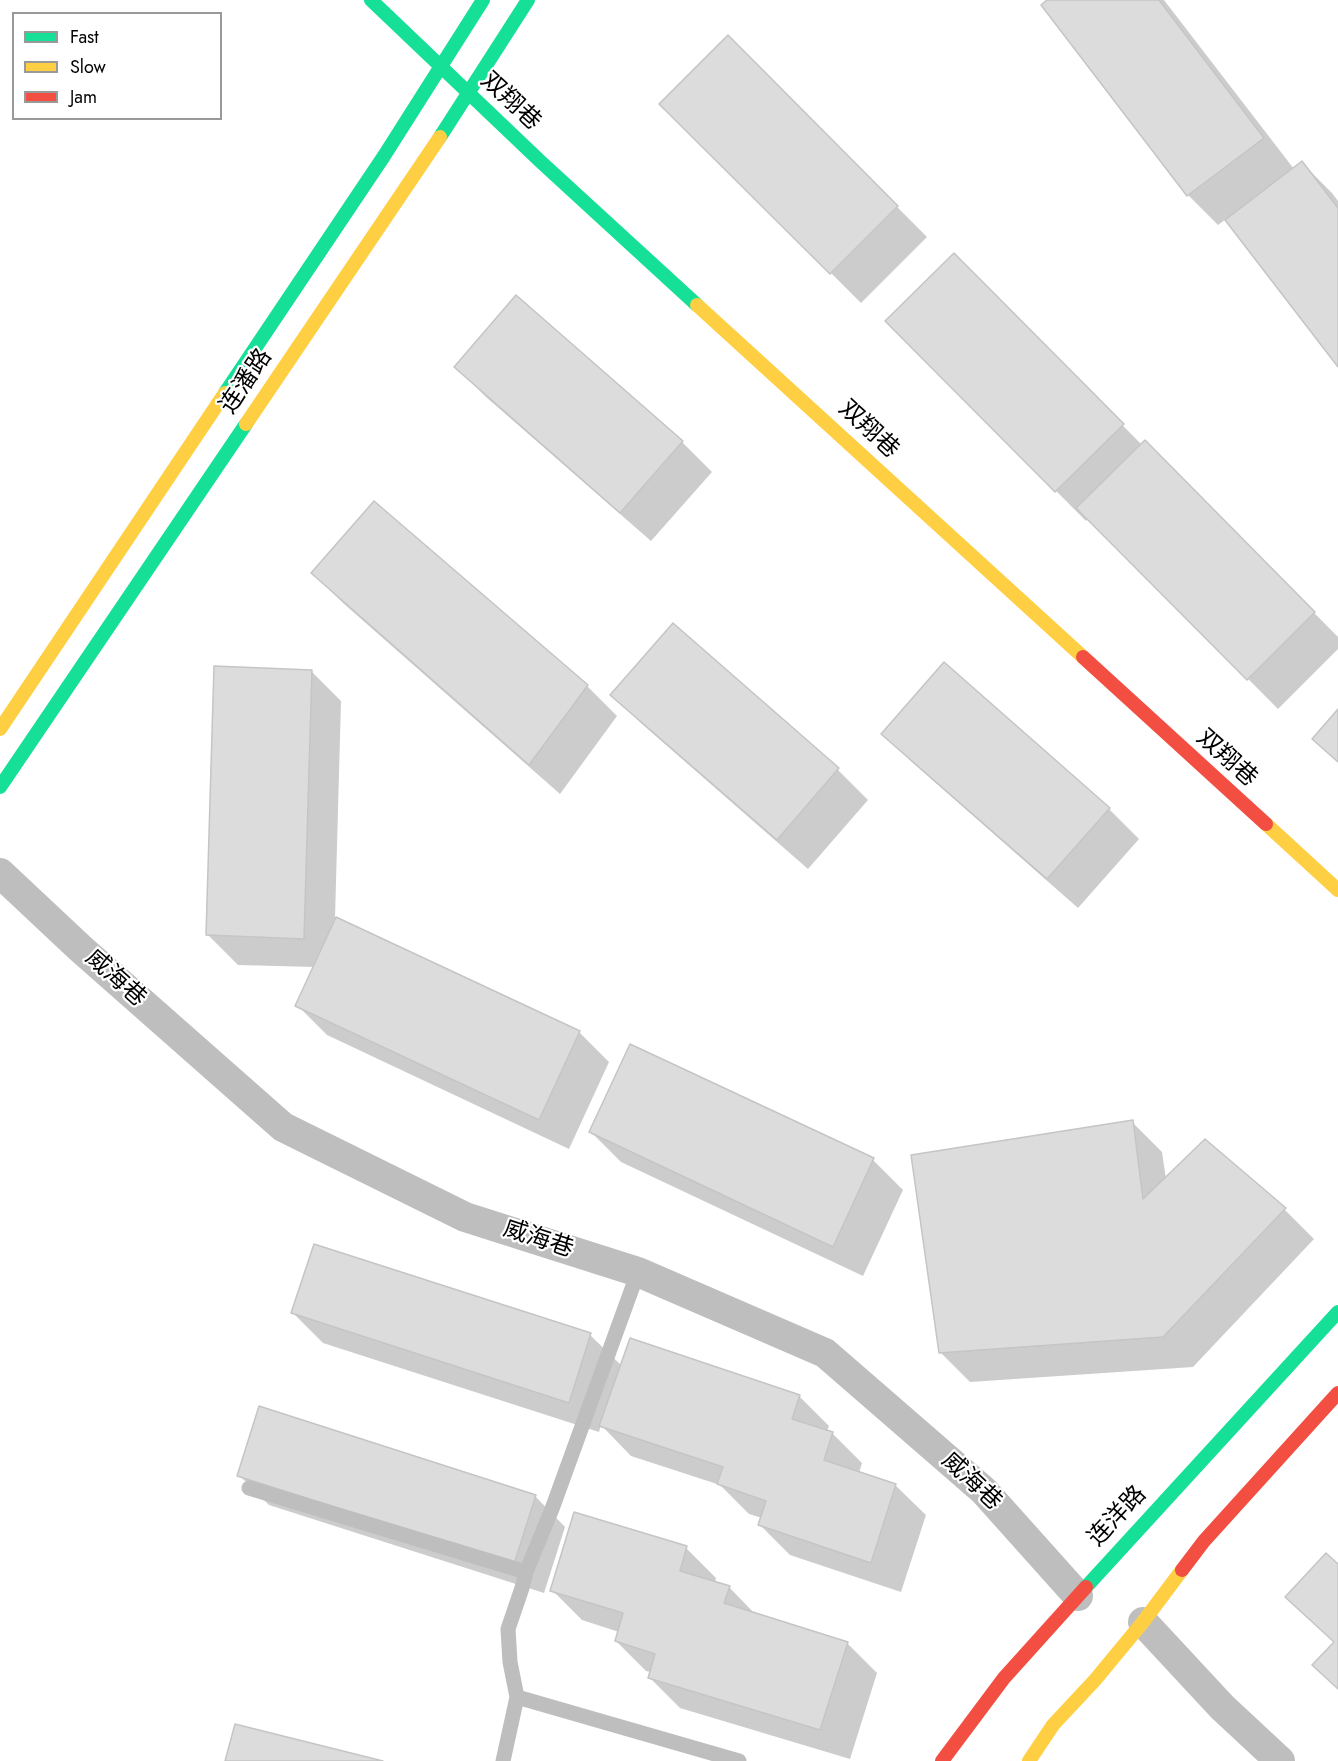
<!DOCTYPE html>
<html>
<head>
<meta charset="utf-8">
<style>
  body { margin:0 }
  #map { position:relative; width:1338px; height:1761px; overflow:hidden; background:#fff; font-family:Jost,sans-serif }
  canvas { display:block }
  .legend { position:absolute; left:12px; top:12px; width:210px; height:108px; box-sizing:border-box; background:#fff; border:2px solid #999; margin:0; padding:8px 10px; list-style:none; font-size:18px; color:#000 }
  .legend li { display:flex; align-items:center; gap:12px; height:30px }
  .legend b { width:30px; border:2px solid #999 }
</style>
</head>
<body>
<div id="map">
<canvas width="1338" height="1761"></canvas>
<ul class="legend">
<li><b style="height:8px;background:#16e098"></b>Fast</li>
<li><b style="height:8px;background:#ffcf43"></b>Slow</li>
<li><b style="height:8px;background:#f24e42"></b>Jam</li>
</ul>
</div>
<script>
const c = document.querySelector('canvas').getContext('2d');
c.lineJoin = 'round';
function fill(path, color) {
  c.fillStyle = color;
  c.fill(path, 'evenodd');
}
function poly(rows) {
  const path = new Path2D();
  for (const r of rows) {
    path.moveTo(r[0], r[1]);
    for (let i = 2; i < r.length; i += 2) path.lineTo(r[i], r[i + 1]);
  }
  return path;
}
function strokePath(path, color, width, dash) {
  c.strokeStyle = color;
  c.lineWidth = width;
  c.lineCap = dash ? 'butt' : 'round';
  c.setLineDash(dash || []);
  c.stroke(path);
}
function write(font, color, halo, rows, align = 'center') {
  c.font = font + ' Jost,"Noto Sans SC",sans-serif';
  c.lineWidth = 4.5;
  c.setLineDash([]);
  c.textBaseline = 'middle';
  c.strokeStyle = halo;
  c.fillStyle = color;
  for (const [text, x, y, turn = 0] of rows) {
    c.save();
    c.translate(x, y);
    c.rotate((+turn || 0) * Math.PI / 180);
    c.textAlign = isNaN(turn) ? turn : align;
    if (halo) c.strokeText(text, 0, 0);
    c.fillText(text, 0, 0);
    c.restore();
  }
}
const shadow = poly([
  [1050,0,1164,0,1294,169,1302,163,1332,193,1338,201,1338,364,1226,219,1218,225,1188,195,1043,5],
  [728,37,927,237,861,303,662,104],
  [954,255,1142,445,1145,442,1338,637,1338,649,1278,709,1088,518,1086,521,887,321],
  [456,367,682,442,712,472,651,541,486,397],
  [313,573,587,686,617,716,560,794,343,603],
  [673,625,838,770,868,800,808,869,642,724,612,694],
  [944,664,1109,809,1139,839,1078,908,913,763,883,734],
  [311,671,341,701,335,918,579,1032,609,1062,569,1149,327,1035,297,1005,315,967,238,965,208,935],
  [1132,1122,1162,1152,1166,1179,1284,1209,1314,1239,1193,1367,970,1382,940,1352],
  [591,1132,873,1160,903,1190,863,1276,621,1162],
  [293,1313,590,1335,622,1366,799,1396,829,1426,827,1431,832,1433,862,1463,859,1473,895,1485,926,1515,901,1592,790,1555,760,1525,762,1518,749,1514,720,1485,631,1456,601,1425,599,1432,323,1343],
  [239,1475,535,1496,565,1527,544,1593,269,1505],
  [686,1548,716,1578,715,1583,729,1587,756,1615,847,1643,877,1673,850,1759,680,1708,650,1678,651,1672,646,1671,616,1641,619,1632,582,1620,552,1590]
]);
const building = poly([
  [1047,0,1159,0,1264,138,1187,196,1041,5,1047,0],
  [728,35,898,206,830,274,659,104,728,35],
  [1302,161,1338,208,1338,367,1225,220,1302,161],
  [954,253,1124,424,1055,492,885,321,954,253],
  [516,295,683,441,620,513,454,367,516,295],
  [1145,440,1315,612,1247,680,1076,508,1145,440],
  [374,501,588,685,529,765,311,573,374,501],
  [673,623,839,768,777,840,610,695,673,623],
  [944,662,1110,808,1047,879,881,734,944,662],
  [214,666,312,670,304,939,206,935,214,666],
  [1338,709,1338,762,1312,739,1338,709],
  [336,917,580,1031,539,1120,295,1006,336,917],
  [630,1044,874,1158,833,1247,589,1132,630,1044],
  [1133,1120,1143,1199,1205,1139,1286,1208,1163,1337,939,1353,911,1155,1133,1120],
  [314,1244,591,1333,569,1403,291,1313,314,1244],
  [630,1338,800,1395,792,1419,833,1432,824,1460,896,1484,871,1563,758,1525,766,1501,717,1484,723,1467,599,1426,630,1338],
  [259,1406,536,1495,514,1564,237,1476,259,1406],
  [574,1512,687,1546,680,1571,730,1586,724,1603,848,1642,820,1730,648,1678,655,1654,615,1641,623,1613,550,1591,574,1512],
  [1326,1553,1338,1564,1338,1689,1312,1665,1334,1642,1285,1597,1326,1553],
  [235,1724,383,1761,225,1761,235,1724]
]);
const lane = poly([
  [638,1272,552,1509,526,1572,522,1588,508,1629,510,1662,517,1697,739,1761],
  [249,1488,526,1572],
  [503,1761,517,1697]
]);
const street = poly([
  [0,873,80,948,283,1127,465,1217,638,1272,825,1353,984,1491,1078,1596],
  [1143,1622,1222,1707,1280,1761]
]);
const fast = poly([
  [371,0,541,162,697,305],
  [440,137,528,0],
  [225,393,384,156,483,0],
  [0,787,246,424],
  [1086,1587,1338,1312]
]);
const slow = poly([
  [697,305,1083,657],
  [246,424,440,137],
  [0,729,225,393],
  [1266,824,1338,890],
  [1029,1761,1053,1725,1095,1680,1143,1622,1182,1570]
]);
const jam = poly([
  [1083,657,1266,824],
  [1182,1570,1204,1541,1338,1393],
  [942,1761,1004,1678,1086,1587]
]);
const streetNames = [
  ["双翔巷",510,102,43],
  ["连潘路",247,382,-56],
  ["双翔巷",868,430,43],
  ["双翔巷",1226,759,42],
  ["威海巷",115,979,42],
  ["威海巷",538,1240,18],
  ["威海巷",971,1482,43],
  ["连洋路",1118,1517,-47]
];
fill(shadow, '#0003');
fill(building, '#dcdcdc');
strokePath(building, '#c5c5c5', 1.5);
strokePath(lane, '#bebebe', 15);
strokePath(street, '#bebebe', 30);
strokePath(fast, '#16e098', 14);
strokePath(slow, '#ffcf43', 14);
strokePath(jam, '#f24e42', 14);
write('24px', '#000', '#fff', streetNames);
</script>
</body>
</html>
